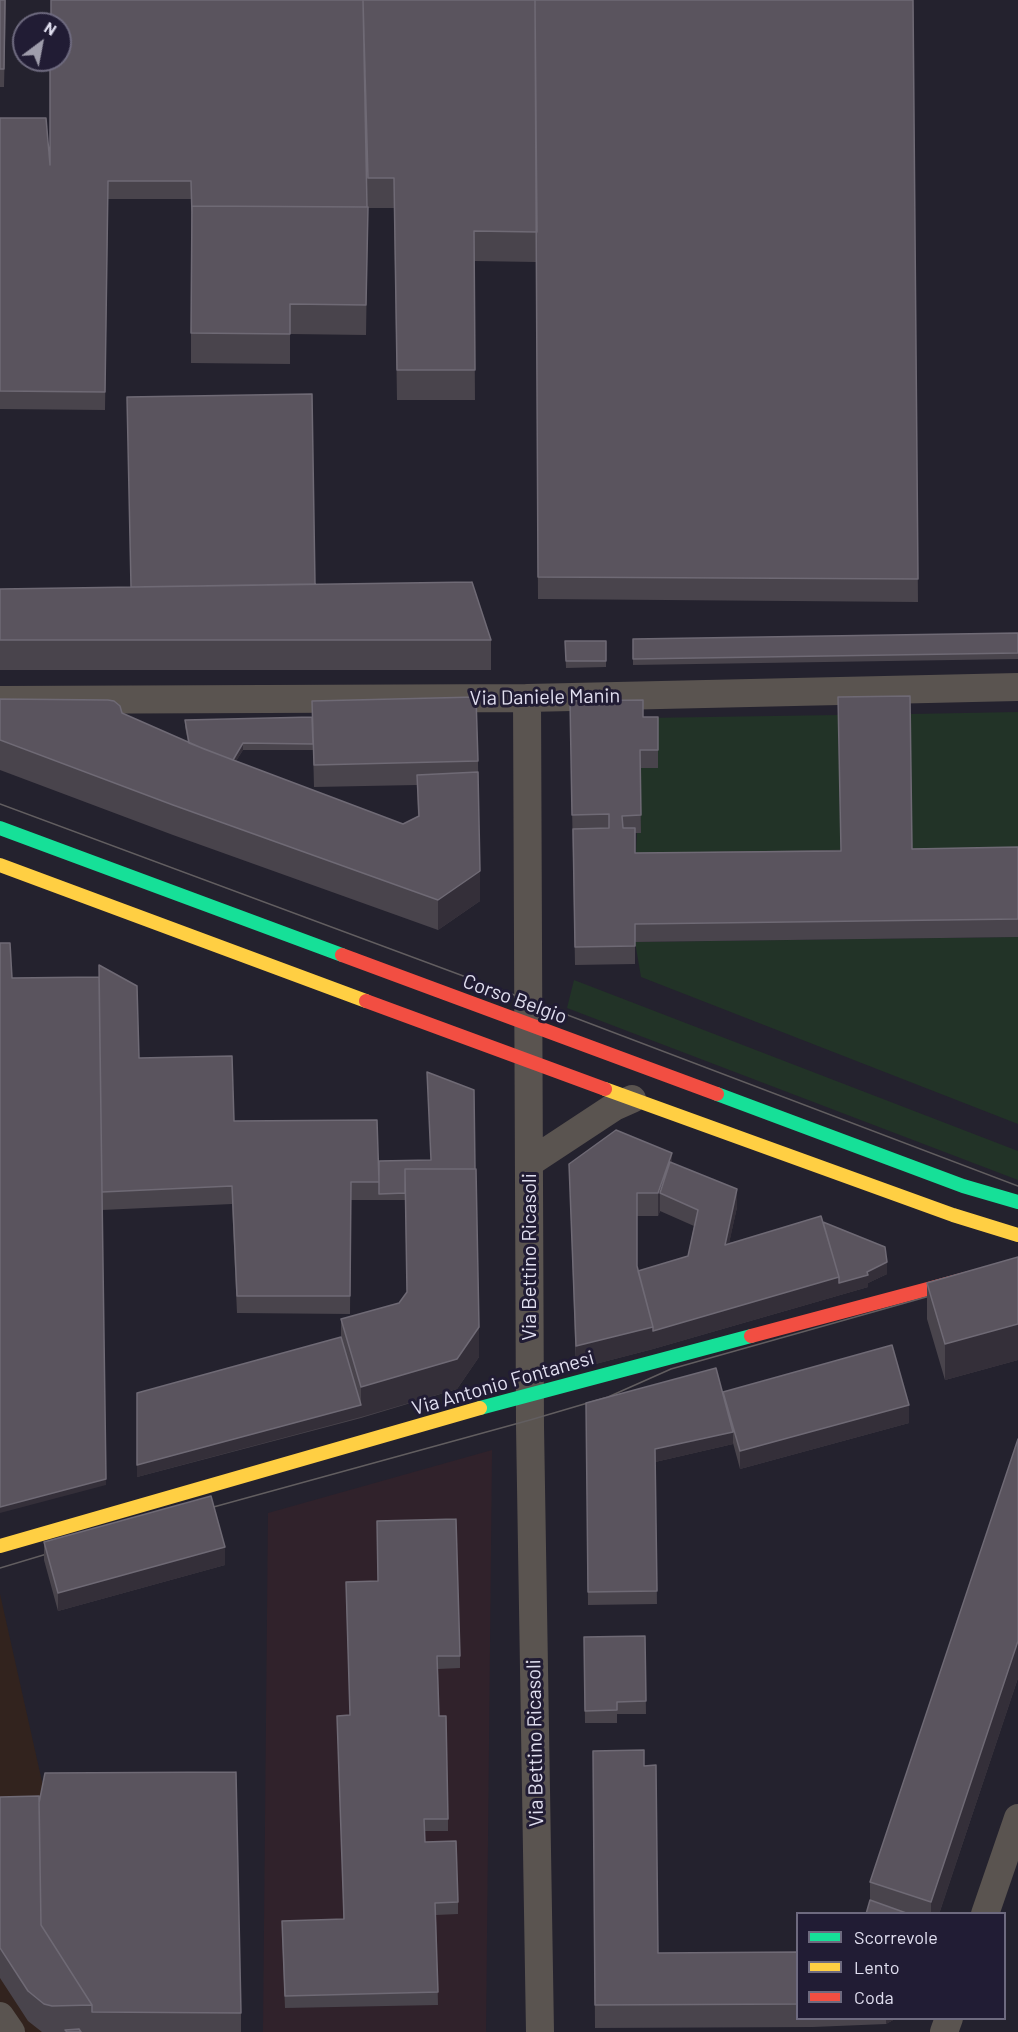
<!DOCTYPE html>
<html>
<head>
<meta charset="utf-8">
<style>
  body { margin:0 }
  #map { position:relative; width:1018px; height:2032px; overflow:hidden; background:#24222e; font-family:Barlow,sans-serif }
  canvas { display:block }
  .legend { position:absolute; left:796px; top:1912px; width:210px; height:108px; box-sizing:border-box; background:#211c34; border:2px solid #6e6a7f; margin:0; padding:8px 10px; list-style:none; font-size:18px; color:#e1dff0 }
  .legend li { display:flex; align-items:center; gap:12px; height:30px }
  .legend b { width:30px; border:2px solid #6e6a7f }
  .north { position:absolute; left:12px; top:12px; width:60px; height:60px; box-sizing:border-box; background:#211c34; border:2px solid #6e6a7f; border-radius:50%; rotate:32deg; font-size:16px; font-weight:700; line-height:24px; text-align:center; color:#e1dff0 }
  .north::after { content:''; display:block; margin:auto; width:21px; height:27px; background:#9f9dac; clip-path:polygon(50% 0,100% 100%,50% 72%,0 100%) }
</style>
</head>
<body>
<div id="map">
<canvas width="1018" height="2032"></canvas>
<ul class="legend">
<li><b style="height:8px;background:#16e098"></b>Scorrevole</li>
<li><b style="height:8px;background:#ffcf43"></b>Lento</li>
<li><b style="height:8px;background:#f24e42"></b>Coda</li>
</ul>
<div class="north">N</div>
</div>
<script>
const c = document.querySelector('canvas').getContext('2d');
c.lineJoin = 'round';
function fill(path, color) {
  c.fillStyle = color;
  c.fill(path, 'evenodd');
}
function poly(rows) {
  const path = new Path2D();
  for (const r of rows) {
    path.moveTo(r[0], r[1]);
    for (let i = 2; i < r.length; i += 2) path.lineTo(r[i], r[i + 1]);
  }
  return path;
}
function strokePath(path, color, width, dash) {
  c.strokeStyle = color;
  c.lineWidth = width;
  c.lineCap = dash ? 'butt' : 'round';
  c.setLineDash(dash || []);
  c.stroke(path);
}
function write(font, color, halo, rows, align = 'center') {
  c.font = font + ' Barlow,sans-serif';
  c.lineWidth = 6;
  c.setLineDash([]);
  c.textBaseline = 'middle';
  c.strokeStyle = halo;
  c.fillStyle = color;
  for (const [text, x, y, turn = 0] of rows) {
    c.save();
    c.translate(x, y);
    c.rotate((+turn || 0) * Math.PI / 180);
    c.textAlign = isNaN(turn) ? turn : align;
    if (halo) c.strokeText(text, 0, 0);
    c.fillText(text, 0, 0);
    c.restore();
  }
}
const education = poly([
  [492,1450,486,2032,263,2032,268,1513]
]);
const medical = poly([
  [0,1594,45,1795,90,2032,19,2032,0,2004]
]);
const green = poly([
  [1018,712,1018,865,912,867,910,714],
  [838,715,841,868,635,871,643,718],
  [1018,937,1018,1124,641,977,635,942],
  [574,980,1018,1151,1018,1180,567,1008]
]);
const street = poly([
  [527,698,530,1426,540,2032],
  [0,700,527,698,1018,687],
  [529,1163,614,1107,632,1099],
  [985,1914,1018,1818],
  [0,2016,11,2032],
  [944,2032,949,2018]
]);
const fast = poly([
  [0,828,342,955],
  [717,1094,963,1186,1018,1202],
  [480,1408,751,1336]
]);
const slow = poly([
  [0,865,366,1001],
  [605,1089,953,1215,1018,1235],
  [0,1546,480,1408]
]);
const jam = poly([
  [342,955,717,1094],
  [366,1001,605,1089],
  [751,1336,1018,1265]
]);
const tram = poly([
  [0,804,528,1000,1018,1186],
  [199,1511,530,1420,608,1397,671,1369,944,1292],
  [0,1568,60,1550]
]);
const wall = poly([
  [0,0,6,0,4,87,0,87],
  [913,0,918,602,538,599,536,262,474,261,475,400,397,400,394,208,368,208,366,335,290,334,290,364,191,363,191,199,108,199,105,410,0,409,0,118,50,165],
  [315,584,491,640,491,670,0,670,0,589],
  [1018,633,1018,659,633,665,633,639],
  [565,641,606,641,606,667,566,668],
  [0,699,122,713,188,742,185,727,185,720,478,761,480,901,438,930,173,835,0,770],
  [243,750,313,750,314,787,417,785,418,816,403,824,236,761],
  [570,701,643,717,658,717,658,768,640,768,641,833,635,833,635,853,1018,847,1018,937,635,942,635,964,575,965],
  [12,978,139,1058,234,1121,379,1161,431,1160,479,1357,457,1389,361,1418,137,1477,137,1393,341,1337,341,1319,399,1303,407,1293,405,1200,351,1200,350,1314,237,1313,232,1204,102,1210,106,1485],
  [672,1163,737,1207,729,1243,823,1222,887,1274,868,1283,868,1287,653,1349,576,1369,569,1164],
  [660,1211,694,1226,688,1256,638,1271,637,1267,637,1216,658,1216],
  [1018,1257,1018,1360,945,1380,927,1319,927,1283],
  [723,1392,909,1423,740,1469,733,1443,733,1444,655,1462,657,1604,588,1605,586,1403,723,1395],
  [1018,1439,1018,1678,939,1914,866,1914,870,1900,870,1882],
  [44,1542,225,1565,58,1611,44,1560],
  [346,1595,460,1656,460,1668,438,1669,439,1716,448,1819,448,1831,424,1831,425,1842,458,1902,458,1914,436,1915,438,2005,285,2008,282,1933,343,1919,350,1715],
  [645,1636,646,1714,617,1714,617,1723,585,1723,584,1637],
  [593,1751,644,1766,658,1953,798,1952,798,2019,895,2019,886,2024,813,2027,595,2028],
  [0,1797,39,1803,241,2013,241,2032,42,2032,28,2021,0,1978]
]);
const shadedWall = poly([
  [243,743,243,750,231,769,231,763],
  [480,871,480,901,438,930,438,900],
  [672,1153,672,1176,660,1193,660,1211,658,1216,658,1193],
  [737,1189,737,1207,725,1262,725,1245],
  [887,1262,887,1274,868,1283,868,1287,653,1349,576,1369,576,1346,839,1277,867,1272],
  [1018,1324,1018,1360,945,1380,945,1344],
  [479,1327,479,1357,457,1389,361,1417,137,1477,137,1465,361,1405,361,1387],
  [909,1405,909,1423,740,1469,740,1451],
  [733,1432,733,1444,655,1462,655,1449],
  [106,1479,106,1485,0,1513,0,1507],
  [225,1547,225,1565,58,1611,58,1593],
  [1018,1641,1018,1678,939,1914,931,1914,931,1902],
  [886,2019,895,2019,886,2024]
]);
const building = poly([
  [0,0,5,0,4,69,0,69,0,0],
  [51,0,363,0,367,207,192,206,192,214,191,181,108,181,105,392,0,391,0,118,46,118,50,165,50,60,60,60,60,24,51,24,51,0],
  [363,0,535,0,537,232,474,231,475,370,397,370,394,178,368,178,363,0],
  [535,0,913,0,918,579,538,577,535,0],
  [192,206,368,207,366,305,290,304,290,334,191,333,192,206],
  [312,394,315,584,131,587,127,397,312,394],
  [472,582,491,640,0,640,0,589,472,582],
  [1018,633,1018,653,633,659,633,639,1018,633],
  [565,641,606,641,606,661,566,661,565,641],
  [910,696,912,849,1018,847,1018,919,635,924,635,946,575,947,573,829,609,828,609,814,572,815,570,701,643,700,643,717,658,717,658,750,640,750,641,815,622,816,623,828,635,828,635,853,841,851,838,697,910,696],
  [476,697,478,761,314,765,312,701,476,697],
  [0,699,108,700,114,701,120,706,122,713,204,749,403,824,419,816,417,775,478,772,480,871,438,900,173,805,0,740,0,699],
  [312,717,313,744,243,743,233,760,189,743,185,720,312,717],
  [0,943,10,943,12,978,99,977,106,1479,0,1507,0,943],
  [99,965,137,986,139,1058,232,1056,234,1121,377,1120,379,1182,351,1182,350,1296,237,1296,232,1186,102,1192,99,965],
  [427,1072,474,1090,475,1169,405,1169,405,1193,379,1194,379,1161,431,1160,427,1072],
  [616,1130,672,1153,658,1193,637,1193,637,1266,653,1327,576,1346,569,1164,616,1130],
  [670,1162,737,1189,725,1245,821,1216,839,1277,653,1331,653,1327,638,1271,688,1256,698,1210,660,1193,670,1162],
  [405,1169,476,1169,479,1327,457,1359,361,1387,341,1319,399,1303,407,1292,405,1169],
  [823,1222,885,1247,887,1262,867,1272,868,1275,839,1283,839,1277,823,1222],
  [1018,1257,1018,1324,945,1344,927,1283,1018,1257],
  [341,1337,361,1405,137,1465,137,1393,341,1337],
  [892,1345,909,1405,740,1451,723,1392,892,1345],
  [716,1368,733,1432,655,1449,657,1591,588,1592,586,1403,716,1368],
  [1018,1439,1018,1641,931,1902,870,1882,1018,1439],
  [211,1496,225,1547,58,1593,44,1542,211,1496],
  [456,1519,460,1656,437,1656,439,1716,446,1716,448,1819,424,1819,425,1842,456,1841,458,1902,435,1903,438,1992,285,1996,282,1921,344,1919,337,1716,350,1715,346,1582,378,1581,377,1521,456,1519],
  [645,1636,646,1701,617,1702,617,1710,585,1711,584,1637,645,1636],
  [644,1750,644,1766,656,1765,658,1953,798,1952,798,2004,595,2005,593,1751,644,1750],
  [236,1772,241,2013,92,2012,92,2005,41,1925,39,1803,45,1773,236,1772],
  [39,1796,41,1925,92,2005,52,2006,44,2004,28,1991,0,1948,0,1797,39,1796],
  [870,1900,909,1914,866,1914,870,1900],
  [79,2029,81,2032,67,2032,65,2030,79,2029]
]);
const streetNames = [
  ["Via Daniele Manin",545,697,-1],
  ["Corso Belgio",515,999,20],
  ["Via Bettino Ricasoli",529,1257,-90],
  ["Via Antonio Fontanesi",503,1383,-16],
  ["Via Bettino Ricasoli",535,1743,-91]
];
fill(education, '#30222b');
fill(medical, '#32231e');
fill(green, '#223327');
strokePath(street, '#5a5450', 28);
strokePath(fast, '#16e098', 14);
strokePath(slow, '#ffcf43', 14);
strokePath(jam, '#f24e42', 14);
strokePath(tram, '#625e60', 1.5);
fill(wall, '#49444c');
fill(shadedWall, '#342f39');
fill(building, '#5a545e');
strokePath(building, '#6f6a75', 1.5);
write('20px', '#e1dff0', '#211c34', streetNames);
</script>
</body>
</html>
